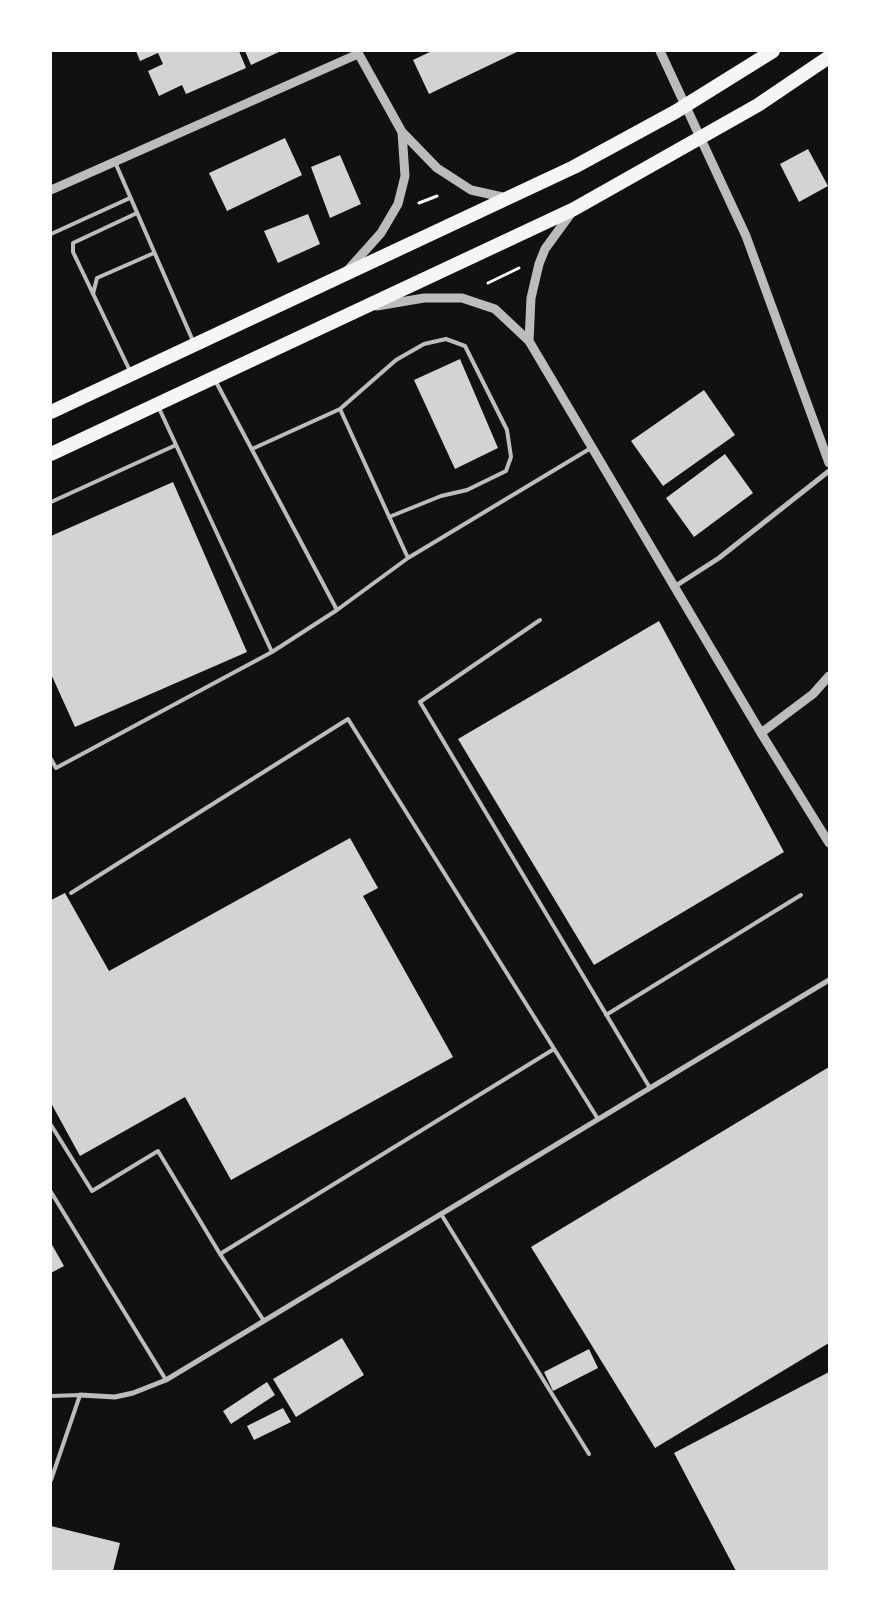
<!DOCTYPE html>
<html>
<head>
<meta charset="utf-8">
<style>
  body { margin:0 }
  #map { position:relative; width:880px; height:1622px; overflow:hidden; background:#111; font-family:Overpass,sans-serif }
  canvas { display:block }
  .frame { position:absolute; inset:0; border:52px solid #fff; pointer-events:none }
</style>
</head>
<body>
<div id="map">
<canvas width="880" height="1622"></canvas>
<div class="frame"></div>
</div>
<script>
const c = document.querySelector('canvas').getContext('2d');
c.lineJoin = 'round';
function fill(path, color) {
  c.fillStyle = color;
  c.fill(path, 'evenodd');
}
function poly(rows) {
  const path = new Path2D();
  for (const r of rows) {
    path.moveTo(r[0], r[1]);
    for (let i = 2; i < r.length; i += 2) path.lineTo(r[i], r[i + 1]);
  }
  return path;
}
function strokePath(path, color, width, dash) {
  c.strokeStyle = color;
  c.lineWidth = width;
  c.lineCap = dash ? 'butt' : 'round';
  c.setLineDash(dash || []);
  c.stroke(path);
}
const building = poly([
  [136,51,239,51,246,68,186,94,182,85,159,96,148,71,163,64,158,53,140,61],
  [245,51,281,51,251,65],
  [432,51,519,51,429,94,413,60],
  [285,138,302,175,227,211,209,173],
  [808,149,828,186,799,202,780,164],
  [340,155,361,204,330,218,311,167],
  [308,214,320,244,278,263,264,231],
  [460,359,498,448,455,469,414,380],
  [704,390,735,435,663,486,631,441],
  [725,454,753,493,694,537,666,498],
  [173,482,247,652,75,727,51,674,51,536],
  [659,621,784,852,594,965,458,739],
  [350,838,378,888,363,896,453,1057,231,1180,185,1097,80,1156,51,1103,51,900,65,893,109,971],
  [829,1067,829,1343,655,1448,531,1247],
  [51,1243,64,1266,51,1273],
  [342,1338,364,1375,296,1417,273,1379],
  [589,1349,598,1368,553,1391,544,1372],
  [829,1372,829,1571,736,1571,674,1453],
  [267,1382,275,1395,231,1424,223,1411],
  [283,1408,291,1422,254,1440,247,1426],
  [51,1526,120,1543,113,1571,51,1571]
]);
const path = poly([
  [419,203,437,196],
  [488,283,519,268]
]);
const service = poly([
  [115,162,193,341],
  [51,234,130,198],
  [93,294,97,278,154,253],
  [131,373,73,252,73,243,137,213],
  [215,380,337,610],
  [158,406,272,652,337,610,408,558,591,448],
  [340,409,408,558],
  [252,449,340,409,396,360,424,344,446,339,465,346,507,430,511,457,506,471,467,490,441,496,389,517],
  [51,502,176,445],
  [540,620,420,702,650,1088],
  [51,759,56,768,272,652],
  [71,893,348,719,598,1119],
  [606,1015,801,895],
  [51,1125,92,1191,158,1151,220,1254],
  [51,1192,166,1380],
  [441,1214,589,1454],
  [264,1321,220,1254,554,1049],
  [51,1396,80,1395,51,1480]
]);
const minor = poly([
  [674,587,719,558,829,471],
  [80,1395,115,1397,133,1393,166,1380,829,980]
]);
const tertiary = poly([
  [357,51,402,132,437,168,471,190,507,198],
  [660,51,746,236,829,463],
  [51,190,358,54],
  [347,271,381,233,398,204,405,176,402,132],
  [377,306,424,298,462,298,495,309,529,341,761,733,829,843],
  [529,341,531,298,539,264,545,249,572,212],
  [761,733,813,694,829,676]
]);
const trunk = poly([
  [51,412,574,167,675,112,773,51],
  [51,454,574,209,758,105,829,57]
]);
fill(building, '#d3d3d3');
strokePath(path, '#f5f5f5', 3);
strokePath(service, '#bcbcbc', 4);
strokePath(minor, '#bcbcbc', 5);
strokePath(tertiary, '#bcbcbc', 9);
strokePath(trunk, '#f5f5f5', 14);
</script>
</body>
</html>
